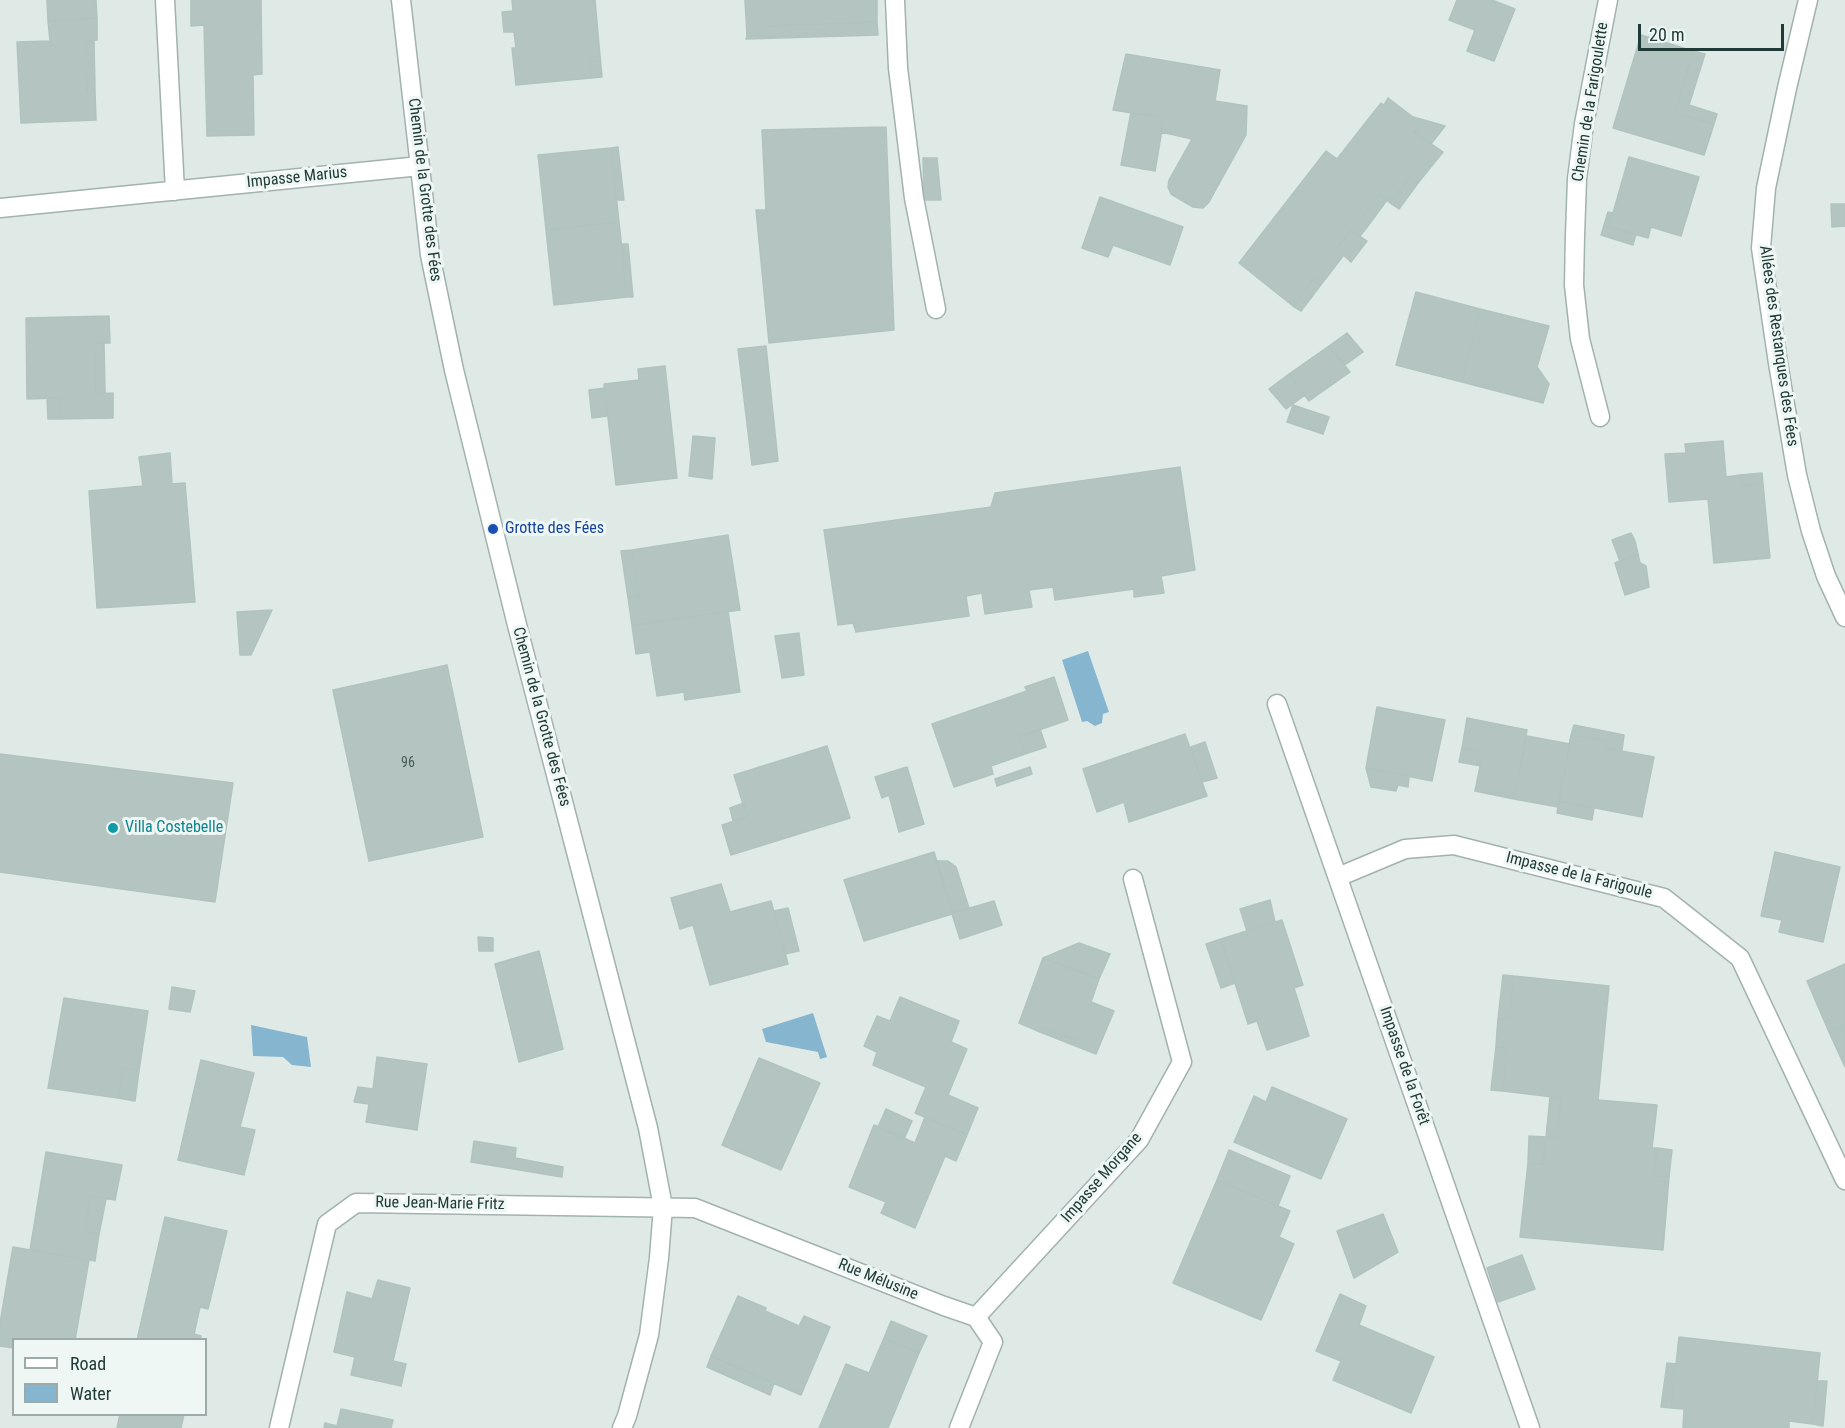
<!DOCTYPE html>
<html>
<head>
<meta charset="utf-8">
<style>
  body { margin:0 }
  #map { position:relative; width:1845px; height:1428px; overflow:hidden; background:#dfeae7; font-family:"Roboto Condensed",sans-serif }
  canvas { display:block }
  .legend { position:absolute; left:12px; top:1338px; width:195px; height:78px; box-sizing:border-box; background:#eff7f4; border:2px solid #9caba9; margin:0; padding:8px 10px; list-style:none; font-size:18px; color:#203a38 }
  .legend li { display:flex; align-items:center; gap:12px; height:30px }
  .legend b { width:30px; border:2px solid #9caba9 }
  .scale { position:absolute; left:1638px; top:24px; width:146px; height:27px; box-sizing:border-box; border:3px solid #203a38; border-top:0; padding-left:8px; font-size:18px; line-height:21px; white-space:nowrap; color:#203a38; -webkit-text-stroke:4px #eff7f4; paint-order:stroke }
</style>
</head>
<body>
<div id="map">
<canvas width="1845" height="1428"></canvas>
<ul class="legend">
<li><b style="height:8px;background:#fff"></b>Road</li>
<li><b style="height:16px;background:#86b6cf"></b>Water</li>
</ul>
<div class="scale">20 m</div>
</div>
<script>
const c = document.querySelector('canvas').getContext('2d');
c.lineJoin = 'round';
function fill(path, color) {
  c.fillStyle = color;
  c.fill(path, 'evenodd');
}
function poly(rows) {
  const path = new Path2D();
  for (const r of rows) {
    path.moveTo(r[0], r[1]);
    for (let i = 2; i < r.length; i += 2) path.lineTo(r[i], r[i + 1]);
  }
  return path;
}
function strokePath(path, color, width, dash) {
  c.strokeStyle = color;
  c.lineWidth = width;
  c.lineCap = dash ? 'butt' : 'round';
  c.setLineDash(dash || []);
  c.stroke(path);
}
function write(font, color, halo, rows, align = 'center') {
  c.font = font + ' "Roboto Condensed",sans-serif';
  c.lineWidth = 6;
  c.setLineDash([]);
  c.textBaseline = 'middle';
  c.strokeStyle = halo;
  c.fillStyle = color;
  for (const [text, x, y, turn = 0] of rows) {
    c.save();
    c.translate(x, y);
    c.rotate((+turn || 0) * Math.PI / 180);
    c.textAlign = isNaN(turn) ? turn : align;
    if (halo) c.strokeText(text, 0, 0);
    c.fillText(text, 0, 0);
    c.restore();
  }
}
const water = poly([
  [1088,651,1109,712,1103,714,1102,723,1095,726,1087,721,1082,722,1062,660],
  [813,1013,827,1057,820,1059,818,1052,766,1042,762,1029],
  [251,1025,307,1037,311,1067,292,1065,283,1057,253,1056]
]);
const building = poly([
  [47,0,96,0,97,18,48,21,47,0],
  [191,0,261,0,262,74,253,75,254,135,207,136,204,25,191,26,191,0],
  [512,0,595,0,600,56,590,57,591,78,516,85,512,48,516,48,514,32,504,32,502,12,513,11,512,0],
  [745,0,877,0,877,22,765,26,765,36,747,36,745,0],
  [1457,0,1492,0,1515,9,1494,61,1467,51,1475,30,1449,20,1457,0],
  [97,18,97,40,85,41,87,92,95,92,96,120,21,123,17,42,50,41,48,21,97,18],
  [877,22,878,35,746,39,747,36,765,36,765,26,877,22],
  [1641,35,1693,51,1675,113,1714,124,1704,155,1613,128,1641,35],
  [94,40,95,92,87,92,85,41,94,40],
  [1693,51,1705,54,1689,105,1717,114,1714,124,1675,113,1693,51],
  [1126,54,1220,70,1215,101,1247,106,1246,135,1209,202,1203,208,1193,207,1171,194,1168,187,1169,180,1192,139,1161,132,1164,118,1113,110,1126,54],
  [600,56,602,77,591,78,590,57,600,56],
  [1388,98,1413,117,1424,120,1414,132,1443,152,1418,183,1410,177,1390,203,1380,194,1360,220,1368,226,1360,236,1351,230,1337,249,1343,256,1320,286,1313,279,1293,306,1239,263,1326,151,1337,159,1381,103,1384,105,1388,98],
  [1131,112,1164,118,1155,171,1121,165,1131,112],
  [1424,120,1445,126,1431,144,1414,132,1424,120],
  [886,127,894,330,769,343,756,210,766,210,762,130,886,127],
  [618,147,624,200,616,200,611,148,618,147],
  [611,148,619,222,546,230,538,155,611,148],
  [1629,157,1699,177,1681,236,1651,227,1648,238,1609,227,1629,157],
  [923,158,937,158,941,200,924,200,923,158],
  [1410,177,1418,183,1399,209,1390,203,1410,177],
  [1380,194,1387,200,1368,226,1360,220,1380,194],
  [1100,197,1183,227,1170,265,1113,245,1108,257,1082,248,1100,197],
  [1831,204,1845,204,1845,226,1832,227,1831,204],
  [1608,212,1613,213,1609,227,1636,234,1633,245,1601,235,1608,212],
  [619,222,627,297,554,305,546,230,619,222],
  [1351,230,1367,241,1351,262,1337,249,1351,230],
  [622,244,628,244,633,297,627,297,622,244],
  [1313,279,1320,286,1301,311,1293,306,1313,279],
  [1416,292,1480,309,1462,382,1396,365,1416,292],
  [1480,309,1549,326,1537,367,1549,384,1543,403,1462,382,1480,309],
  [109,316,110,343,94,343,96,394,113,393,113,418,59,419,59,398,27,399,26,318,109,316],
  [1347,333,1363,352,1345,365,1329,346,1347,333],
  [94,343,104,343,105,393,96,394,94,343],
  [766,346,778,461,752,465,738,349,766,346],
  [1329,346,1350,372,1309,401,1289,374,1329,346],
  [665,366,677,478,616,485,604,384,639,380,638,369,665,366],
  [1289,374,1305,395,1286,409,1269,389,1289,374],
  [605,388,607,416,592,418,589,390,605,388],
  [47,398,59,398,59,419,48,419,47,398],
  [1293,405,1329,417,1323,434,1287,422,1293,405],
  [693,436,715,438,712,479,689,476,693,436],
  [1723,441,1726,477,1740,475,1741,486,1763,484,1770,558,1714,563,1708,499,1669,502,1665,454,1686,453,1685,444,1723,441],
  [170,453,172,484,185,483,195,602,97,608,89,491,143,486,139,457,170,453],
  [1180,467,1195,570,1161,576,1164,593,1134,597,1134,589,1055,600,1053,587,1029,590,1032,607,985,614,982,593,966,596,969,616,856,632,853,623,838,625,824,530,991,507,995,493,1180,467],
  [1762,473,1763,484,1741,486,1740,475,1762,473],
  [1631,533,1635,541,1638,554,1620,561,1612,540,1631,533],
  [728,535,740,610,632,625,628,598,639,596,632,550,728,535],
  [632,550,639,596,628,598,621,551,632,550],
  [1638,554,1640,563,1646,566,1649,587,1625,595,1615,563,1638,554],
  [272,610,251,655,240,655,237,612,272,610],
  [728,611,740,692,685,700,684,692,657,696,650,652,636,654,632,626,728,611],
  [799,633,804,675,782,678,775,636,799,633],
  [447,665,483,837,369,861,333,690,447,665],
  [1054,677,1068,720,1019,737,1025,754,991,766,993,774,954,787,932,724,1027,691,1025,687,1054,677],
  [1377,707,1445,720,1432,781,1366,768,1377,707],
  [1467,718,1527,730,1514,799,1475,791,1483,752,1462,748,1467,718],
  [1574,725,1624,735,1622,751,1605,748,1608,741,1571,735,1574,725],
  [1040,729,1046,747,1025,754,1019,737,1040,729],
  [1185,734,1207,796,1129,822,1124,802,1097,812,1083,769,1185,734],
  [1571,735,1608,741,1605,748,1654,757,1642,817,1559,801,1571,735],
  [1527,736,1570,744,1558,807,1514,799,1527,736],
  [1205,742,1217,778,1202,782,1191,747,1205,742],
  [827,746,850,818,731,855,722,825,747,817,734,775,827,746],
  [1462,748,1483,752,1481,766,1459,762,1462,748],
  [0,754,233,783,215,902,0,872,0,754],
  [907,767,924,824,899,832,889,795,882,798,875,777,907,767],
  [1030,767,1032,774,997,786,995,779,1030,767],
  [1366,768,1409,776,1408,787,1398,785,1396,791,1371,787,1366,768],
  [1559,801,1594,808,1592,820,1557,813,1559,801],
  [744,803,747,817,733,821,730,808,744,803],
  [934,852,953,913,994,901,1002,925,960,939,952,914,864,941,844,880,934,852],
  [1775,852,1840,867,1823,942,1779,932,1782,920,1761,916,1775,852],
  [936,861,948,861,956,867,969,908,953,913,936,861],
  [721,884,730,912,771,901,788,964,710,985,693,925,680,929,671,898,721,884],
  [1270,900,1275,922,1247,931,1240,909,1270,900],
  [788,908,799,951,785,954,774,911,788,908],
  [1282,920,1303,985,1294,988,1309,1036,1267,1050,1257,1021,1248,1024,1221,939,1282,920],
  [478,937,493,938,493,951,479,951,478,937],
  [1221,939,1235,983,1221,988,1206,944,1221,939],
  [1079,943,1110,954,1099,979,1043,958,1079,943],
  [539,951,563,1049,519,1062,495,964,539,951],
  [1043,958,1099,979,1091,1002,1114,1011,1096,1054,1073,1045,1075,1040,1043,1027,1040,1032,1019,1023,1043,958],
  [1845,964,1845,1025,1829,1032,1807,981,1845,964],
  [1503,975,1514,976,1509,1019,1498,1019,1503,975],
  [1514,976,1609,986,1598,1100,1657,1105,1652,1148,1657,1148,1654,1176,1669,1177,1663,1250,1520,1237,1528,1163,1543,1164,1546,1137,1557,1138,1561,1098,1503,1091,1507,1048,1496,1047,1497,1031,1498,1019,1509,1019,1514,976],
  [172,987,195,991,190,1012,169,1009,172,987],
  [900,997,959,1021,951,1042,967,1049,948,1095,978,1108,967,1135,915,1113,926,1087,873,1065,877,1052,864,1046,877,1016,890,1021,900,997],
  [64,998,148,1011,139,1071,123,1068,118,1098,48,1088,64,998],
  [1845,1025,1845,1067,1829,1032,1845,1025],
  [1043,1027,1075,1040,1073,1045,1040,1032,1043,1027],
  [1496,1047,1507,1048,1503,1091,1491,1090,1496,1047],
  [377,1057,427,1064,417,1130,366,1122,369,1104,354,1102,358,1087,373,1089,377,1057],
  [759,1058,820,1083,781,1170,722,1145,759,1058],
  [201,1060,254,1073,240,1127,255,1130,244,1175,178,1160,201,1060],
  [123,1068,139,1071,135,1101,118,1098,123,1068],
  [1272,1087,1347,1119,1321,1179,1234,1142,1254,1096,1266,1102,1272,1087],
  [1550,1097,1561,1098,1557,1138,1546,1137,1550,1097],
  [886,1109,912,1121,904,1139,878,1127,886,1109],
  [925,1117,967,1135,956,1161,945,1156,915,1228,881,1213,886,1202,849,1187,874,1125,915,1143,925,1117],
  [1529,1136,1546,1137,1543,1164,1528,1163,1529,1136],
  [474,1141,516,1148,515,1158,563,1167,562,1177,471,1162,474,1141],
  [1657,1148,1672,1150,1669,1177,1654,1176,1657,1148],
  [1229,1150,1290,1176,1278,1206,1217,1180,1229,1150],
  [46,1152,122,1165,115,1200,91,1196,84,1232,99,1234,95,1261,30,1250,46,1152],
  [1217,1180,1290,1211,1279,1237,1294,1244,1261,1320,1173,1283,1217,1180],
  [91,1196,106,1199,99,1234,84,1232,91,1196],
  [1383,1214,1398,1252,1354,1278,1337,1231,1383,1214],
  [165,1217,227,1231,208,1309,200,1307,194,1334,201,1336,200,1340,137,1340,165,1217],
  [13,1247,89,1260,75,1340,14,1340,14,1348,0,1346,0,1323,13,1247],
  [1522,1255,1535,1289,1498,1302,1487,1268,1522,1255],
  [378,1280,410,1288,393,1361,406,1364,401,1386,351,1375,355,1357,334,1352,347,1292,372,1299,378,1280],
  [1340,1294,1366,1306,1359,1325,1434,1357,1411,1413,1333,1380,1341,1361,1316,1351,1340,1294],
  [738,1296,766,1308,765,1311,799,1326,804,1316,830,1327,801,1395,711,1356,738,1296],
  [891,1321,927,1336,919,1353,884,1338,891,1321],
  [1679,1337,1820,1353,1813,1424,1789,1421,1789,1428,1683,1428,1684,1409,1671,1408,1679,1337],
  [884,1338,919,1353,888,1428,819,1428,846,1364,869,1373,884,1338],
  [711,1356,774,1383,770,1395,707,1367,711,1356],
  [1667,1363,1676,1364,1671,1408,1661,1407,1667,1363],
  [1817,1381,1827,1381,1823,1426,1813,1424,1817,1381],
  [341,1409,393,1420,391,1428,324,1428,325,1423,337,1426,341,1409],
  [120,1414,184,1414,181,1428,117,1428,120,1414]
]);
const street = poly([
  [165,0,175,191],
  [401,0,430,255,454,370,517,625,648,1128,663,1207,659,1258,649,1335,627,1416,622,1428],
  [895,0,898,68,914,198,936,309],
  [1808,0,1787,88,1766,188,1761,248,1778,363,1797,475,1811,531,1826,576,1845,617],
  [0,208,420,166],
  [1600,417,1580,339,1574,285,1575,235,1577,179,1584,124,1608,0],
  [1277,704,1530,1428],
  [1338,877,1405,849,1454,845,1664,898,1740,958,1845,1180],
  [976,1317,1139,1140,1182,1062,1133,879],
  [279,1428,327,1224,356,1203,695,1208,944,1306,976,1317,993,1342,959,1428]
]);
const markers = [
  [493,529,6,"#1a4fb4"],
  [113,828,6,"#0f9aa8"]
];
const numberNames = [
  ["96",408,763]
];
const streetNames = [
  ["Chemin de la Farigoulette",1591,102,-81],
  ["Impasse Marius",297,178,-6],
  ["Chemin de la Grotte des Fées",424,190,83],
  ["Allées des Restanques des Fées",1778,346,82],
  ["Chemin de la Grotte des Fées",541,717,75],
  ["Impasse de la Farigoule",1579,876,14],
  ["Impasse de la Forêt",1404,1066,71],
  ["Impasse Morgane",1102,1178,-49],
  ["Rue Jean-Marie Fritz",440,1204,1],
  ["Rue Mélusine",878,1280,22]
];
const transitNames = [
  ["Grotte des Fées",505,529]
];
const cultureNames = [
  ["Villa Costebelle",125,828]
];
fill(water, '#86b6cf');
fill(building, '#b4c5c1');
strokePath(building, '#b1c3bf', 1.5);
strokePath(street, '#a2b2af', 21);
strokePath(street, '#fff', 18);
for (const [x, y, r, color] of markers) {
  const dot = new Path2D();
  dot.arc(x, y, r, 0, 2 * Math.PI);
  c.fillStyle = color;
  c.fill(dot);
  strokePath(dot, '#eff7f4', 2);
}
write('14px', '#455d5a', null, numberNames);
write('16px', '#203a38', '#eff7f4', streetNames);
write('16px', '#164399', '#eff7f4', transitNames, 'left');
write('16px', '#0d838f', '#eff7f4', cultureNames, 'left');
</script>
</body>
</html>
